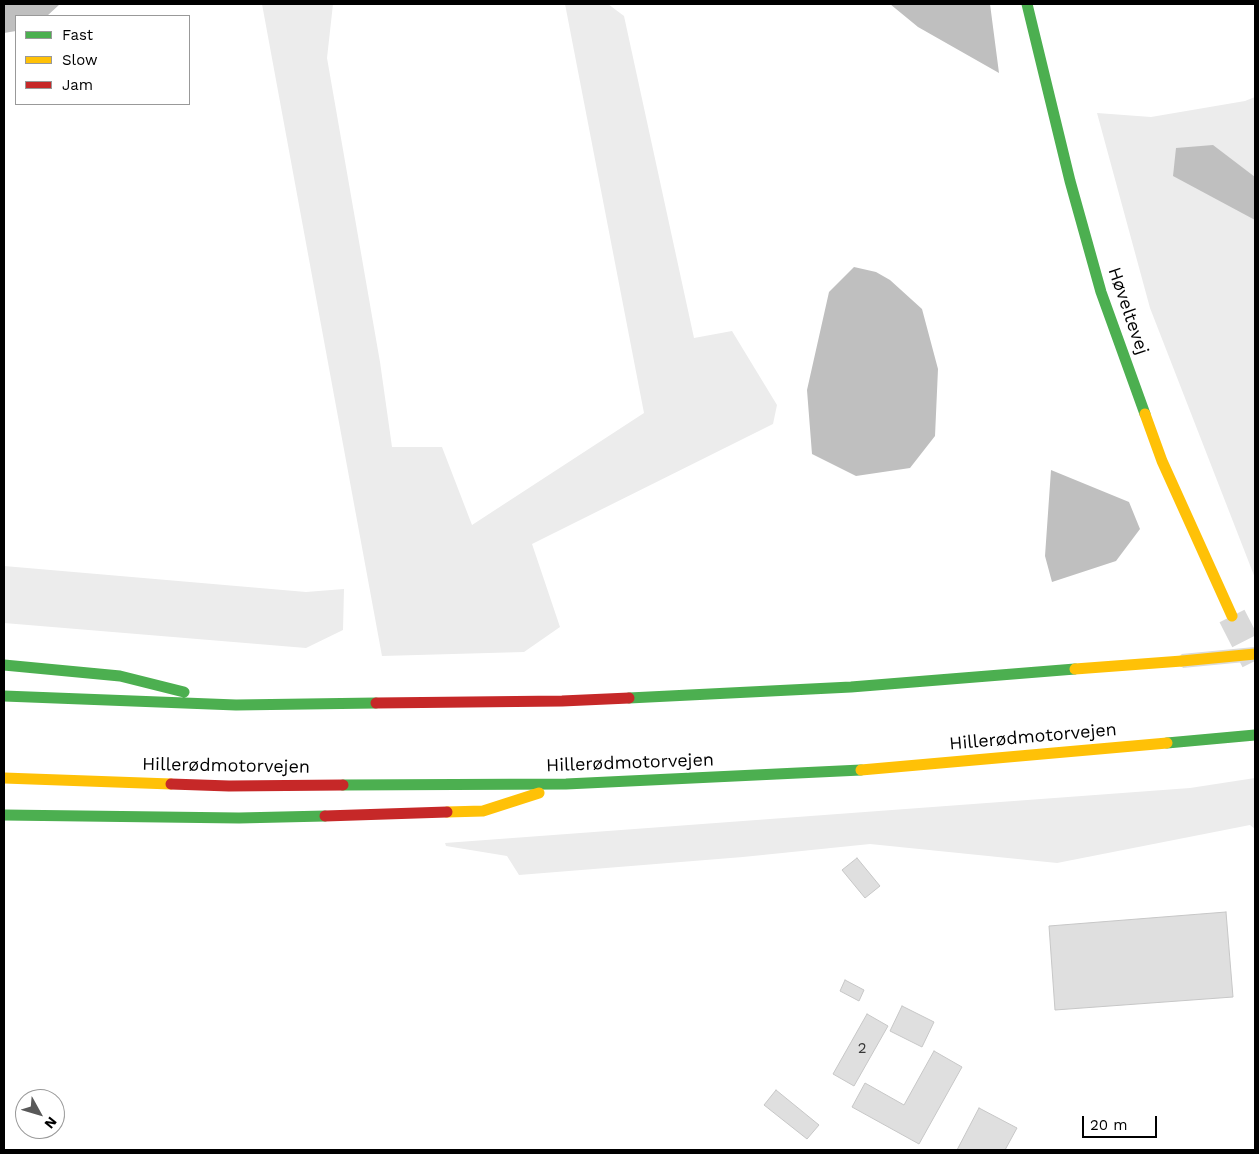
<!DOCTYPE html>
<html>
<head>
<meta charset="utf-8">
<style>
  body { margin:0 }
  #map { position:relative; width:1259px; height:1154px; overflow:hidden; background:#fff; font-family:"Work Sans",sans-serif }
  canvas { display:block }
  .frame { position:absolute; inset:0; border:5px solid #000; pointer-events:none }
  .legend { position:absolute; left:15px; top:15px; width:175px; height:90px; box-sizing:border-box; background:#fff; border:1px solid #999; margin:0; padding:6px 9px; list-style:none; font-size:15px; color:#000 }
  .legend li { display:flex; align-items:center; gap:10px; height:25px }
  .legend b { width:25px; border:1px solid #999 }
  .north { position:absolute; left:15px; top:1089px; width:50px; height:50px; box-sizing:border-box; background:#fff; border:1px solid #999; border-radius:50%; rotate:129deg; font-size:14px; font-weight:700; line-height:20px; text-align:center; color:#000 }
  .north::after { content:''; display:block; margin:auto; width:18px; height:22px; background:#595959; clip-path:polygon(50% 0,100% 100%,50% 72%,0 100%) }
  .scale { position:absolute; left:1082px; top:1116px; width:75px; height:22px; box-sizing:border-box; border:2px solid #000; border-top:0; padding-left:6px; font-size:15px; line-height:18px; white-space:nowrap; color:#000; -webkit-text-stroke:4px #fff; paint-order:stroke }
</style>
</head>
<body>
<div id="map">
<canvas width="1259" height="1154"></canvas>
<div class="frame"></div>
<ul class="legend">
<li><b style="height:6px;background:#4caf50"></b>Fast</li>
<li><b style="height:6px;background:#ffc107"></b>Slow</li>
<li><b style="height:6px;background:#c62828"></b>Jam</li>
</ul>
<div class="north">N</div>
<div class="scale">20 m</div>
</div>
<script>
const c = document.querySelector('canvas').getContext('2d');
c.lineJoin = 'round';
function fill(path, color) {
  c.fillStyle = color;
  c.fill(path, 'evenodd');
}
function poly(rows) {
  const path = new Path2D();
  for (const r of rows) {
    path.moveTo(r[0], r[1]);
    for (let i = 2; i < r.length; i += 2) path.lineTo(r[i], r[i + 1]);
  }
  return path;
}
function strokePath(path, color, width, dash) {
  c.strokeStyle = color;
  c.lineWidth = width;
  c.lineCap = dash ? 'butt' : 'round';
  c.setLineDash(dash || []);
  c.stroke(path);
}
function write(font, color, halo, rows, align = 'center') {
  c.font = font + ' "Work Sans",sans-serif';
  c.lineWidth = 4.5;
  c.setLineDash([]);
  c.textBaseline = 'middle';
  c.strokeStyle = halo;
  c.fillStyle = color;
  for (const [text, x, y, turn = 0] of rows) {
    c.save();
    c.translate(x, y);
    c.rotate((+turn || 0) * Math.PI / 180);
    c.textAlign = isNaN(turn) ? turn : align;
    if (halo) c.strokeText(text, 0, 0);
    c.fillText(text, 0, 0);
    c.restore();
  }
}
const green = poly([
  [262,4,333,4,327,58,380,362,392,447,442,447,472,525,644,413,565,4,608,4,624,16,694,338,732,331,777,405,773,424,532,544,560,627,524,652,382,656],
  [1255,97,1255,578,1150,308,1097,113,1151,117,1245,101],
  [4,566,306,592,344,589,343,630,306,648,4,623],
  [1255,778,1255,829,1250,825,1057,863,870,844,743,857,519,875,507,856,446,846,445,843,1190,788]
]);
const water = poly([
  [4,4,60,4,47,16,16,16,16,31,4,33],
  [890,4,990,4,999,73,918,27],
  [1213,145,1255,177,1255,220,1173,176,1176,148],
  [854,267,876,272,890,280,922,309,938,369,935,436,910,468,856,476,812,454,807,390,829,292],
  [1051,470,1129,502,1140,529,1116,561,1052,582,1045,556]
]);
const building = poly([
  [857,858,880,886,865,898,842,870,857,858],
  [1226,912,1233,997,1055,1010,1049,926,1226,912],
  [845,980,864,990,859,1001,840,991,845,980],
  [902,1006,934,1022,922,1047,890,1031,902,1006],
  [867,1014,888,1026,854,1086,833,1074,867,1014],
  [934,1051,962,1067,919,1144,852,1107,865,1083,904,1105,934,1051],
  [776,1090,819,1125,807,1139,764,1105,776,1090],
  [979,1108,1017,1128,1005,1150,957,1150,979,1108]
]);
const secondaryTunnel = poly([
  [1232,616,1255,661]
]);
const fast = poly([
  [1027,4,1070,181,1101,292,1145,414],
  [4,665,120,676,184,692],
  [4,696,236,705,376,703],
  [629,698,851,687,1075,669],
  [1167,743,1255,735],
  [343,785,566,784,861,770],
  [4,815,239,818,325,816]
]);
const slow = poly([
  [1145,414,1162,461,1232,616],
  [1075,669,1182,661],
  [861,770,1167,743],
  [4,778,171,784],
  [447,812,483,811,539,793]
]);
const jam = poly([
  [376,703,562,701,629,698],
  [171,784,229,786,343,785],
  [325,816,447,812]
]);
const slowBridge = poly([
  [1182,661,1255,654]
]);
const numberNames = [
  ["2",862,1049]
];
const streetNames = [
  ["Høveltevej",1128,311,71],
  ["Hillerødmotorvejen",1033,737,-5],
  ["Hillerødmotorvejen",630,763,-2],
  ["Hillerødmotorvejen",226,766,1]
];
fill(green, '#ececec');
fill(water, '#bfbfbf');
fill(building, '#dfdfdf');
strokePath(building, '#c7c7c7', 1);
strokePath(secondaryTunnel, '#d9d9d9', 28, [28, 14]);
strokePath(fast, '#4caf50', 11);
strokePath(slow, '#ffc107', 11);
strokePath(jam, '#c62828', 11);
strokePath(slowBridge, '#dbdbdb', 14, []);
strokePath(slowBridge, '#ffc107', 11);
write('15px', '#383838', null, numberNames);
write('18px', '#000', '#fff', streetNames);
</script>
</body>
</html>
